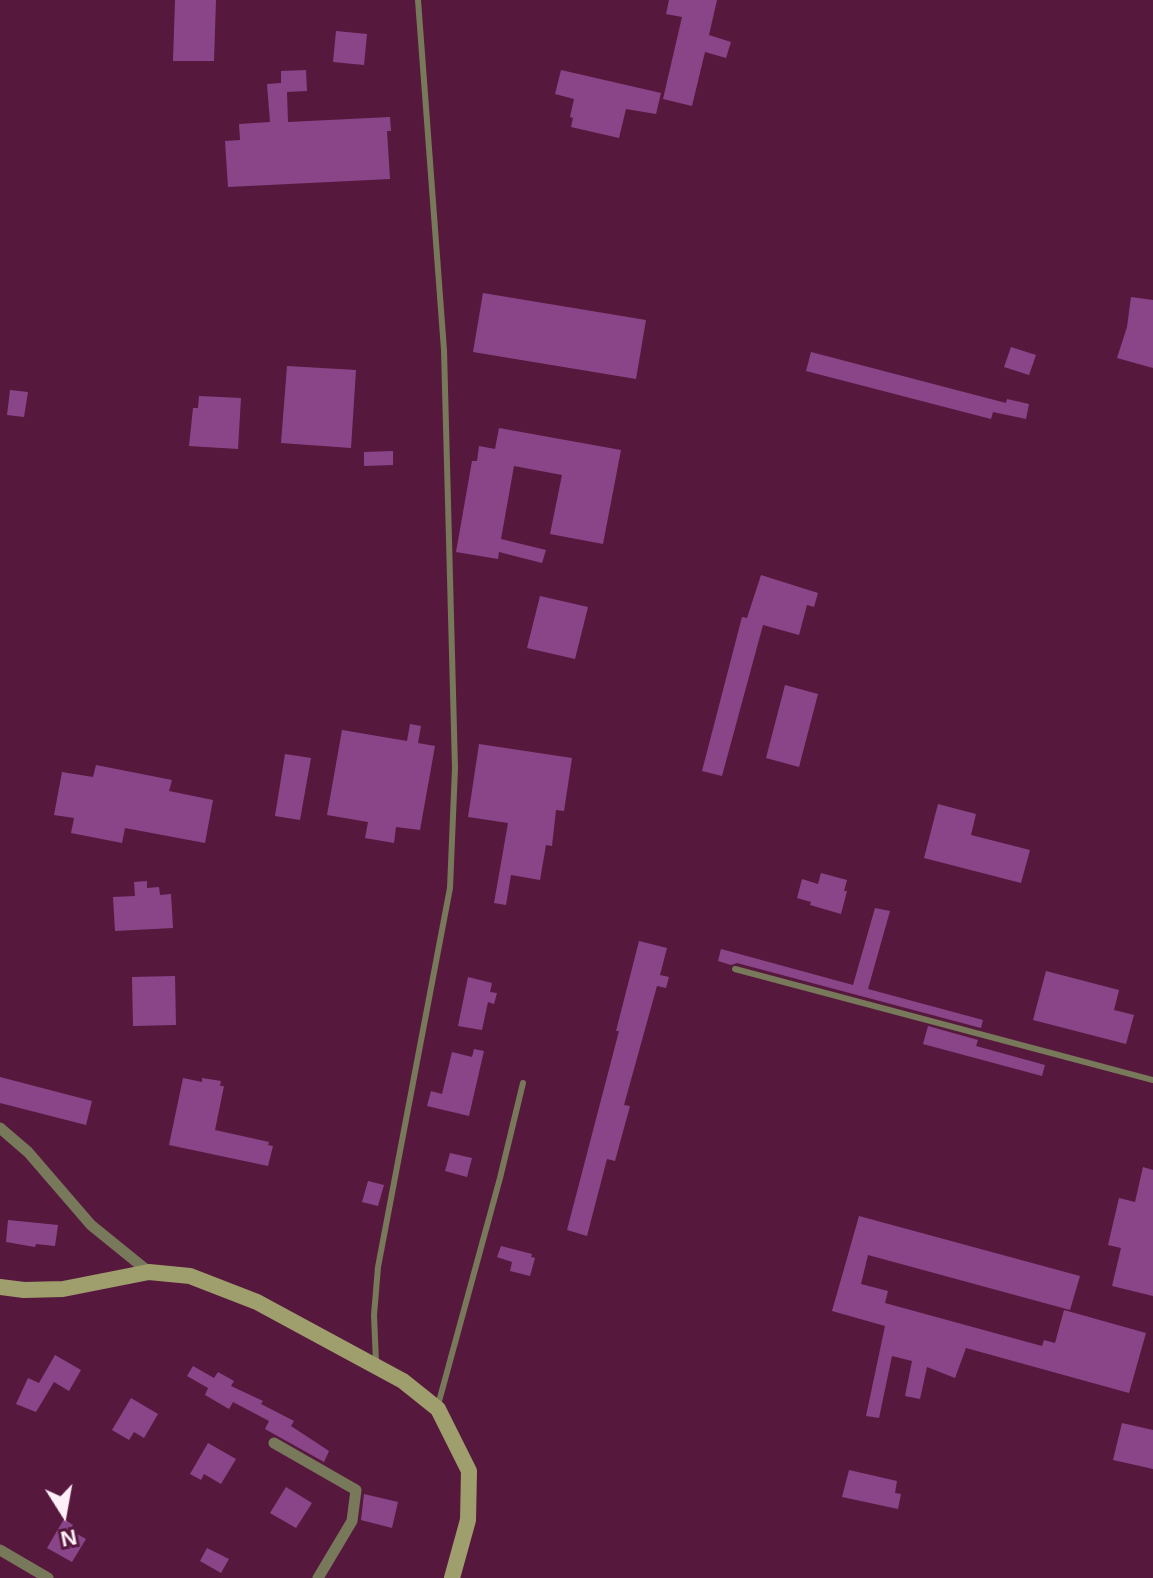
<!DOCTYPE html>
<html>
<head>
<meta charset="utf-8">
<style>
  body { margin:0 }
  #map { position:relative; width:1153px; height:1578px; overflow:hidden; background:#56193d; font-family:Helvetica,sans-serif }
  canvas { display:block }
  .north { position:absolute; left:24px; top:1474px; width:80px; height:80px; -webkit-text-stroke:6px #56193d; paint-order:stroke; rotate:169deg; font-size:22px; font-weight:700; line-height:32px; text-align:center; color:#ffeff6 }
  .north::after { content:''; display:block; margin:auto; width:28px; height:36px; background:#ffeff6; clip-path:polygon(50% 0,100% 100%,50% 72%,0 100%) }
</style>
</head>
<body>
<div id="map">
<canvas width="1153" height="1578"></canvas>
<div class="north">N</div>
</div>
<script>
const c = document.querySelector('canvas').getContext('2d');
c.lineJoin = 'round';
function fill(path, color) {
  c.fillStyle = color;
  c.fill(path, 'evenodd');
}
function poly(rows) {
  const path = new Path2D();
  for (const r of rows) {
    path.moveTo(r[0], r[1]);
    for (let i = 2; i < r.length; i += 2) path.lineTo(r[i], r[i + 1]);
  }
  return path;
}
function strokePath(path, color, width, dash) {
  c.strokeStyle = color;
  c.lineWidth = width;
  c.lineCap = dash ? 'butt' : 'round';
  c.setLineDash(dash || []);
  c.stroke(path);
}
const building = poly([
  [175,0,216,0,214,61,173,61],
  [669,0,717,0,709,35,731,42,726,58,705,52,692,106,663,99,682,17,666,14],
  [336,31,367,34,364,65,333,62],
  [306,70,307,91,287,92,288,122,390,117,391,131,387,131,390,179,228,187,225,141,240,140,239,124,270,122,267,84,281,83,281,71],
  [561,70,661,93,656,114,626,109,619,138,571,127,573,118,570,117,574,99,555,94],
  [483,293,646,320,636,379,473,352],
  [1131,297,1153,300,1153,368,1117,358,1127,327],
  [1011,347,1036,355,1029,375,1004,367],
  [811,352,1006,403,1007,399,1029,404,1026,419,993,412,991,419,806,371],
  [287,366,356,370,351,448,281,443],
  [10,390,28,392,24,417,7,415],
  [199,396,241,398,238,449,189,446,193,408,198,408],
  [499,428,621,450,603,544,550,534,562,475,514,466,501,539,546,550,542,563,499,552,498,559,456,552,472,461,477,461,479,446,495,449],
  [393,451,393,465,364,466,364,452],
  [761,575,818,593,814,607,807,605,799,635,763,625,722,776,702,771,742,617,747,618],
  [540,596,588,607,575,659,527,648],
  [785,685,818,694,799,767,766,758],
  [410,724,421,726,418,743,435,746,420,830,396,827,394,843,365,838,368,822,327,815,342,730,407,741],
  [479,744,572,758,564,811,556,810,552,846,546,845,540,880,511,875,506,905,494,903,508,823,468,817],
  [285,754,311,758,300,820,275,816],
  [96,765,172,780,169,791,213,800,205,843,125,828,122,843,71,833,74,818,54,815,62,772,93,777],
  [938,804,976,814,971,835,1030,850,1021,883,924,858],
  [821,873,847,880,844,891,847,891,841,914,810,905,811,902,797,898,802,879,818,884],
  [147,881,147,888,159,887,160,895,171,894,173,928,115,931,113,897,135,896,134,882],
  [875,908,890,911,868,989,983,1020,981,1028,737,963,731,965,718,961,721,949,853,985],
  [639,941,667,948,660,975,669,977,666,988,657,986,624,1105,630,1106,615,1161,607,1159,587,1236,567,1230,619,1031,616,1031],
  [1046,971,1119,990,1114,1010,1134,1015,1126,1044,1033,1020],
  [175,976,176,1025,133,1026,132,977],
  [468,977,492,983,490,992,497,993,494,1004,488,1002,482,1030,458,1026],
  [928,1026,978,1040,976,1046,1045,1065,1042,1076,923,1044],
  [474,1049,484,1051,469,1116,427,1106,431,1091,442,1094,452,1052,472,1057],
  [0,1077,92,1101,86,1125,0,1103],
  [183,1078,202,1082,202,1078,221,1081,220,1086,224,1086,215,1130,269,1142,268,1145,273,1146,268,1166,169,1145],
  [450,1153,472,1158,467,1177,445,1171],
  [1143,1167,1153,1170,1153,1296,1112,1286,1121,1248,1108,1245,1119,1198,1135,1202],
  [368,1181,384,1185,378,1206,362,1202],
  [859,1216,1080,1276,1070,1310,868,1255,861,1284,888,1291,885,1303,1042,1346,1044,1340,1055,1343,1064,1310,1146,1333,1129,1393,966,1348,955,1378,927,1367,920,1399,905,1396,912,1361,892,1356,879,1418,866,1416,885,1326,832,1311],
  [8,1220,58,1225,55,1246,36,1244,35,1247,6,1242],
  [501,1246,532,1254,531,1257,535,1258,530,1276,510,1271,512,1262,497,1257],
  [55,1355,81,1370,69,1391,54,1382,36,1412,16,1404,28,1378,39,1383],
  [193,1366,214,1378,218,1372,234,1381,231,1386,263,1401,261,1404,294,1421,291,1426,329,1451,324,1462,265,1429,269,1421,233,1402,229,1409,205,1395,208,1388,187,1376],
  [131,1398,158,1414,144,1438,134,1432,129,1440,112,1430],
  [1122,1423,1153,1430,1153,1469,1113,1460],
  [208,1443,236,1459,221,1484,204,1474,201,1480,190,1474],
  [849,1470,897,1481,895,1493,901,1494,898,1509,842,1497],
  [286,1487,312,1503,296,1528,270,1513],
  [364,1494,398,1502,392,1528,361,1520],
  [64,1519,73,1525,70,1530,86,1539,72,1562,47,1548],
  [207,1548,229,1559,221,1573,200,1561]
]);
const lane = poly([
  [735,969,1153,1080],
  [376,1362,374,1315,378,1267,450,888,455,768,444,350,418,0],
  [438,1405,500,1178,523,1083]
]);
const street = poly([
  [0,1128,28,1152,91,1225,149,1272],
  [274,1443,356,1490,352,1521,318,1578],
  [0,1550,48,1578]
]);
const secondary = poly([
  [0,1287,24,1290,63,1289,149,1272,190,1276,257,1302,403,1381,438,1409,469,1471,468,1520,452,1578]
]);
fill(building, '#8a4589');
strokePath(lane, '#78785a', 6);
strokePath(street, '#78785a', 11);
strokePath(secondary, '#9f9f6d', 16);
</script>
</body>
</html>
